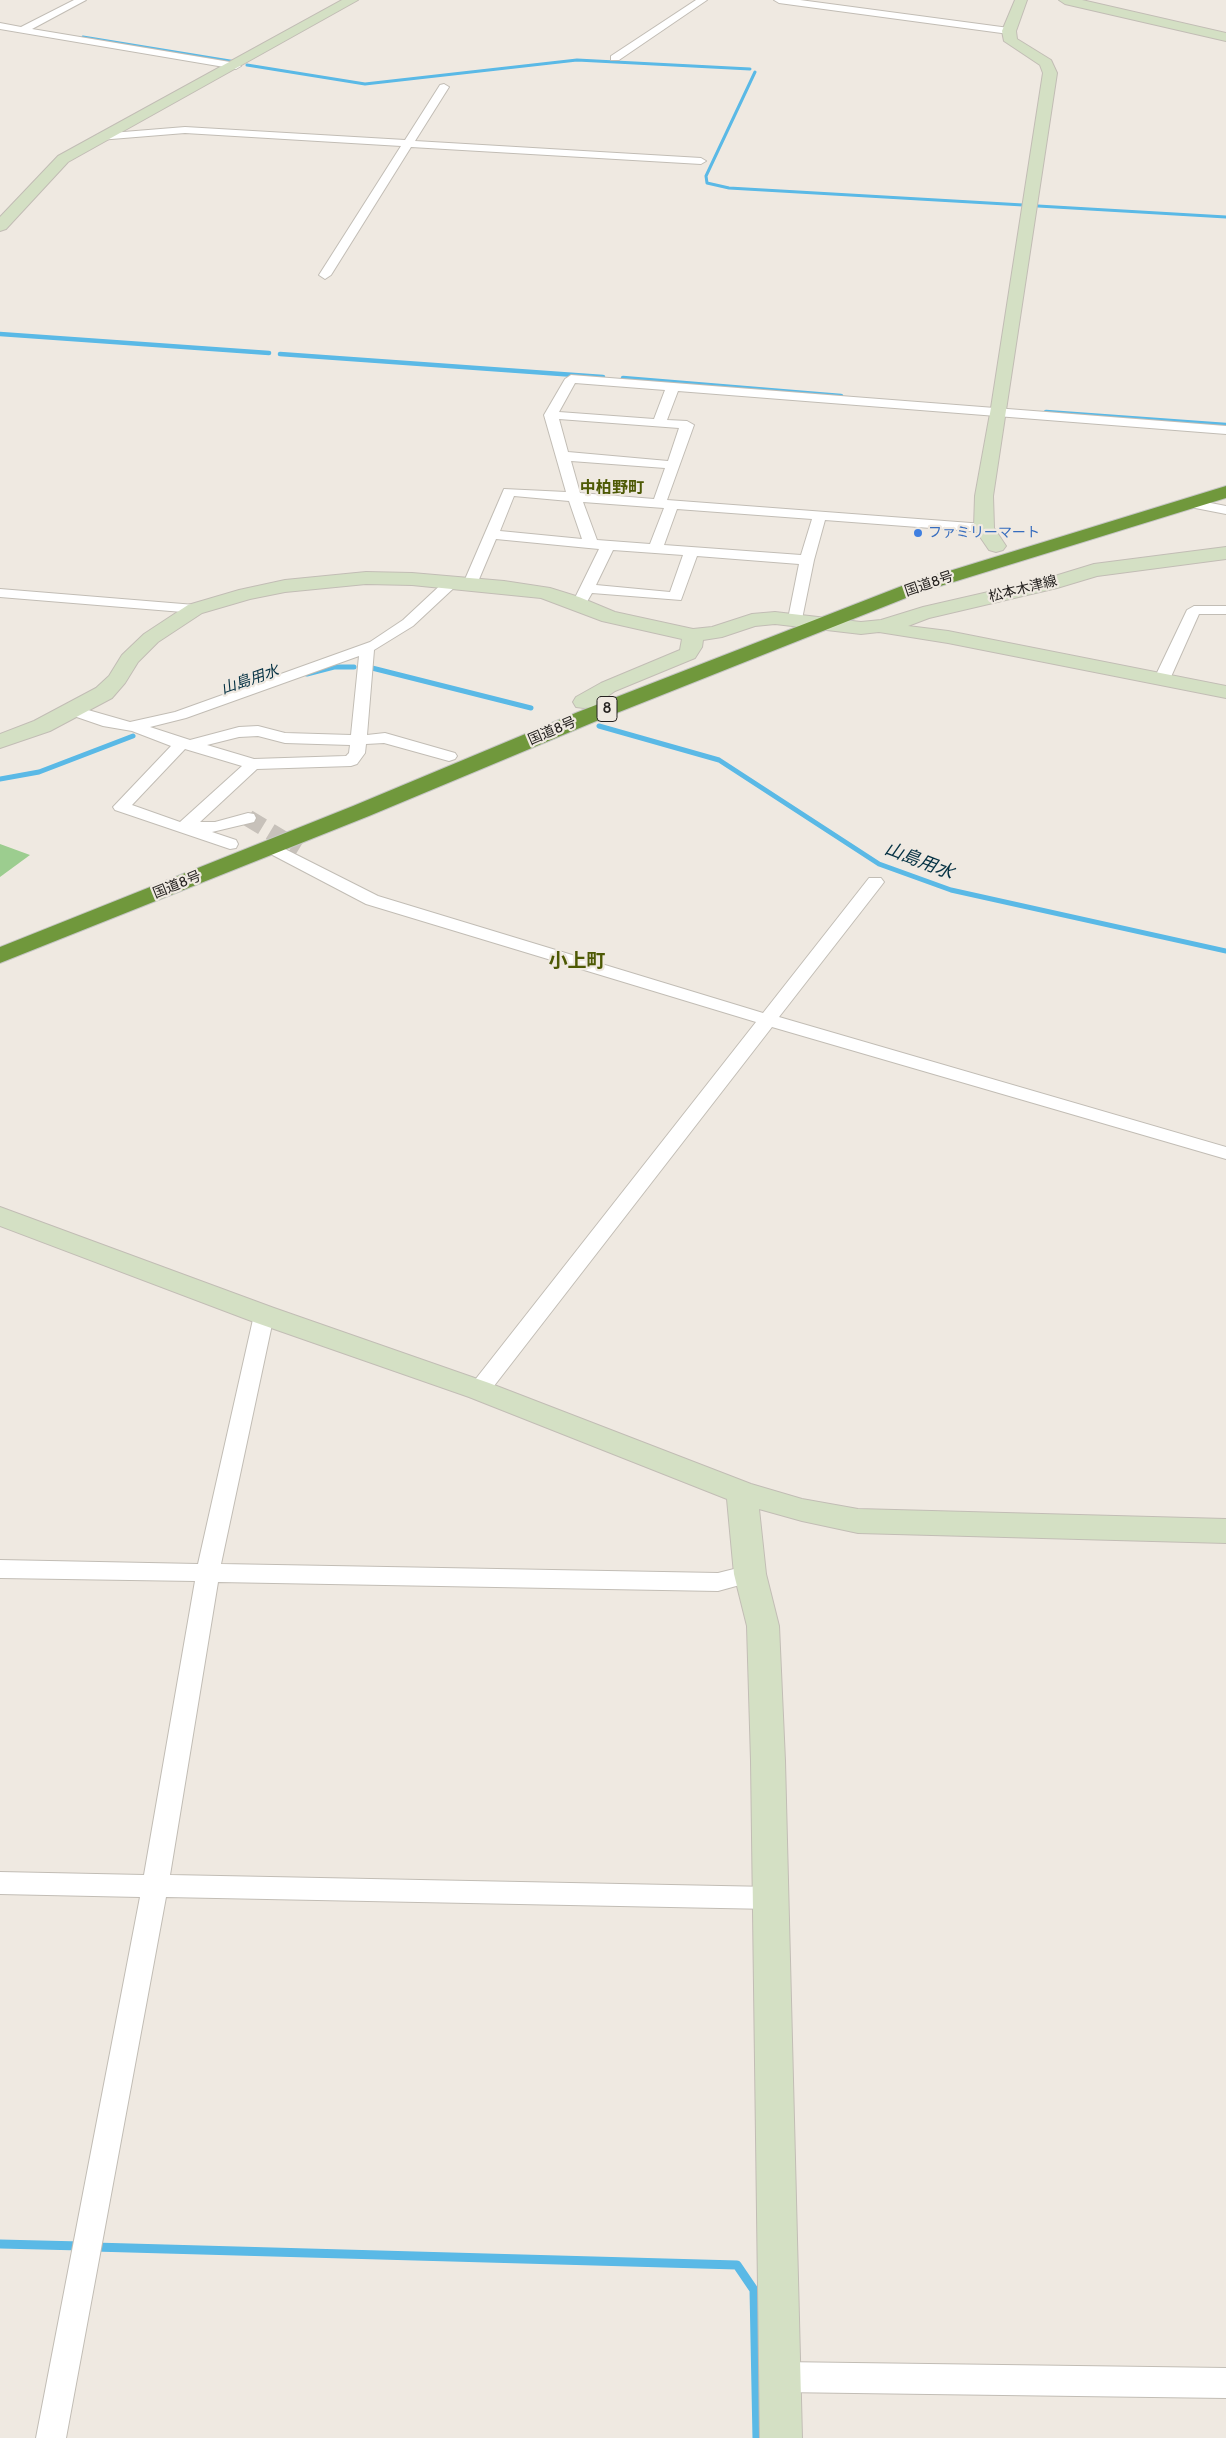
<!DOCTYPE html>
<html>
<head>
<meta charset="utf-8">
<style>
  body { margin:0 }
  canvas { display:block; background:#efe9e1 }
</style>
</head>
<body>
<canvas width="1226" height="2438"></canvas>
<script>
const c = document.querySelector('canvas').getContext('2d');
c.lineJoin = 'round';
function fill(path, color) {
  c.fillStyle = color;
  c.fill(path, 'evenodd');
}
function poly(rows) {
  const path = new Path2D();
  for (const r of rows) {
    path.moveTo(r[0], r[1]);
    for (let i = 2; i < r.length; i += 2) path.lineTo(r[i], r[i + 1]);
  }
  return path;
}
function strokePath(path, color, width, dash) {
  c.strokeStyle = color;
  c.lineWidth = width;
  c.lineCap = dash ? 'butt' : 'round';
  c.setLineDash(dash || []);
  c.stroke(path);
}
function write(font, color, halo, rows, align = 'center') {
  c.font = font + ' Cabin,"Noto Sans JP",sans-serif';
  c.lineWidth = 4.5;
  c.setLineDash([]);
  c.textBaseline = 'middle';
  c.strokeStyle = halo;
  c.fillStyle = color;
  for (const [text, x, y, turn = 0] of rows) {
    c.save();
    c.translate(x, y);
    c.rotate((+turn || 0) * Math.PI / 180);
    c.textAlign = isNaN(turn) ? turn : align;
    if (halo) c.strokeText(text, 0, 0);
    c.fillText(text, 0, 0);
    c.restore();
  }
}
const green = poly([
  [0,844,30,855,0,877]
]);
const streamFar3 = poly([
  [83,37,236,62],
  [247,65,365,84,577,60,750,69],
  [755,72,706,176,707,183,729,188,1023,205],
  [1038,206,1226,217]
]);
const streamFar2 = poly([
  [0,334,269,353],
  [280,354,603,377],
  [623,378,841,396],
  [1046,412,1226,425]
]);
const streamFar1 = poly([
  [372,668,531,708],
  [307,674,334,667,354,667],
  [599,726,719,760,879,864,951,890,1226,951],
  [0,779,39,772,133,736]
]);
const stream = poly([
  [0,2244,81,2246],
  [94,2247,737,2265,754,2290,757,2438]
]);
const streetTunnel = poly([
  [248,818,299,849]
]);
const street = poly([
  [74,0,86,0,32,29,236,63,241,66,236,69,0,29,0,23,21,27,74,0],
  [696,0,707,0,619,60,611,60,611,56,696,0],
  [774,0,800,0,1009,28,1014,31,1009,34,779,3,774,0],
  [444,84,449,87,415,141,701,158,706,161,701,164,411,147,331,275,325,279,319,275,401,146,185,133,99,140,94,137,99,134,185,127,405,140,440,85,444,84],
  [571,375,1226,426,1226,434,678,391,667,420,687,421,694,425,667,500,984,524,991,528,984,532,825,520,814,560,802,619,795,623,788,619,799,564,697,556,681,600,592,593,584,607,579,608,572,604,599,549,496,539,477,584,475,587,465,587,463,584,504,489,566,492,544,415,565,379,571,375],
  [575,383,665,390,654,419,559,412,575,383],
  [559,419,679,428,668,461,568,452,559,419],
  [571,461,665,468,654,499,580,493,571,461],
  [514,496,569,501,582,539,500,531,514,496],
  [583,502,664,508,650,544,597,540,583,502],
  [677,509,812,519,801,555,664,545,677,509],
  [613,550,683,555,670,592,596,585,613,550],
  [1190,499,1226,506,1226,514,1185,506,1183,503,1190,499],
  [452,578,459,582,457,585,413,626,374,650,367,735,385,733,455,753,457,756,455,759,449,761,384,743,366,744,365,753,357,764,351,766,257,769,200,822,215,822,248,813,254,814,256,818,254,822,212,832,236,840,238,844,236,848,230,849,115,810,113,807,171,746,132,731,103,726,68,714,66,711,68,708,74,706,130,722,175,712,370,642,403,620,447,579,452,578],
  [359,656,351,735,285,733,258,726,239,727,190,740,150,727,186,718,359,656],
  [258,736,285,743,350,745,349,753,346,756,254,759,207,745,239,737,258,736],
  [185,749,242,766,180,822,132,805,185,749],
  [0,589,195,605,202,609,195,613,0,597,0,589],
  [1194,606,1226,606,1226,614,1199,614,1170,679,1162,684,1157,682,1154,679,1187,610,1194,606],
  [271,842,378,896,763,1013,869,878,881,878,884,882,881,886,779,1017,1226,1147,1226,1159,772,1027,487,1395,479,1398,471,1395,468,1390,471,1385,756,1022,366,904,265,851,263,847,265,843,271,842],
  [264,1308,271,1310,274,1315,221,1564,718,1573,750,1565,758,1568,762,1574,758,1580,718,1591,218,1582,170,1875,771,1887,780,1890,784,1898,780,1906,771,1909,166,1897,66,2438,36,2438,140,1897,0,1894,0,1872,144,1875,195,1581,0,1578,0,1560,198,1564,254,1315,257,1310,264,1308],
  [780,2362,1226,2368,1226,2398,780,2392,769,2387,765,2377,769,2367,780,2362]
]);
const secondary = poly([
  [342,0,358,0,68,162,6,229,0,231,0,217,58,156,342,0],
  [1015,0,1027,0,1016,31,1017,39,1051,60,1057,73,993,496,994,528,1006,546,1003,550,996,552,989,550,974,528,975,496,991,408,1043,73,1040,65,1004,41,1002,31,1015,0],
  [1059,0,1082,0,1226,33,1226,41,1065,4,1059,0],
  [1226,547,1226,559,1097,576,1057,588,929,618,908,626,948,631,1226,686,1226,698,948,643,879,632,861,634,775,624,755,626,722,637,703,640,702,647,695,658,615,691,592,707,584,708,576,707,573,702,576,697,601,683,680,650,682,639,602,621,541,598,412,585,366,584,285,592,250,599,202,613,158,642,138,662,125,683,112,698,50,731,0,748,0,734,34,721,96,688,109,676,122,655,144,634,188,605,239,590,285,580,366,572,412,573,504,581,550,588,579,597,615,612,693,629,712,627,752,614,775,612,861,622,881,620,923,607,1045,579,1094,564,1226,547],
  [0,1207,274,1308,489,1383,751,1484,802,1499,858,1509,1226,1519,1226,1543,858,1533,802,1521,759,1509,766,1574,779,1626,785,1761,802,2438,760,2438,751,1761,747,1626,734,1574,727,1499,469,1397,254,1322,0,1226,0,1207]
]);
const highway = poly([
  [1226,486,1226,498,921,592,594,722,369,816,0,963,0,947,353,806,578,712,907,584,1226,486]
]);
const markers = [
  [918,533,5,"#3f7fe0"]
];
const farShopnames = [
  ["ファミリーマート",928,533]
];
const farStreetnames = [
  ["国道8号",929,584,-19],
  ["松本木津線",1023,589,-14],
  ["国道8号",552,731,-23],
  ["国道8号",177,885,-22]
];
const farWaternames = [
  ["山島用水",250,680,-19]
];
const shields = [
  [607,709,20]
];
const shieldNames = [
  ["8",607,709]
];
const farQuarternames = [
  ["中柏野町",612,488]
];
const waterNames = [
  ["山島用水",919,861,21]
];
const quarterNames = [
  ["小上町",577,961]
];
fill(green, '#9ccd8f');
strokePath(streamFar3, '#5ab9e6', 3);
strokePath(streamFar2, '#5ab9e6', 4.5);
strokePath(streamFar1, '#5ab9e6', 5);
strokePath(stream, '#5ab9e6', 9);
strokePath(streetTunnel, '#c7c1ba', 17, [17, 9]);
strokePath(street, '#c2bdb5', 2);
strokePath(secondary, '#c2bdb5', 2);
strokePath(highway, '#c6c6c5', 2);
fill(street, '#fff');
fill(secondary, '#d4e0c4');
fill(highway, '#70983c');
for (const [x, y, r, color] of markers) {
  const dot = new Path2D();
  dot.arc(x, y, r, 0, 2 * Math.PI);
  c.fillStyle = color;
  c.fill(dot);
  strokePath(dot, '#efe9e1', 2);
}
write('14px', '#366cbe', '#efe9e1', farShopnames, 'left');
write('14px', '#252220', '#efe9e1', farStreetnames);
write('italic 15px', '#033042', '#efe9e1', farWaternames);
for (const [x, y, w] of shields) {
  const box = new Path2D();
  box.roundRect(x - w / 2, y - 12.5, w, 25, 4);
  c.fillStyle = '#efe9e1';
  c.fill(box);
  strokePath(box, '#252220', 1);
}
write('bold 15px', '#252220', null, shieldNames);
write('bold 16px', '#4d5904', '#efe9e1', farQuarternames);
write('italic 18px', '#033042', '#efe9e1', waterNames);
write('bold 19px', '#4d5904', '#efe9e1', quarterNames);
</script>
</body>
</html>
